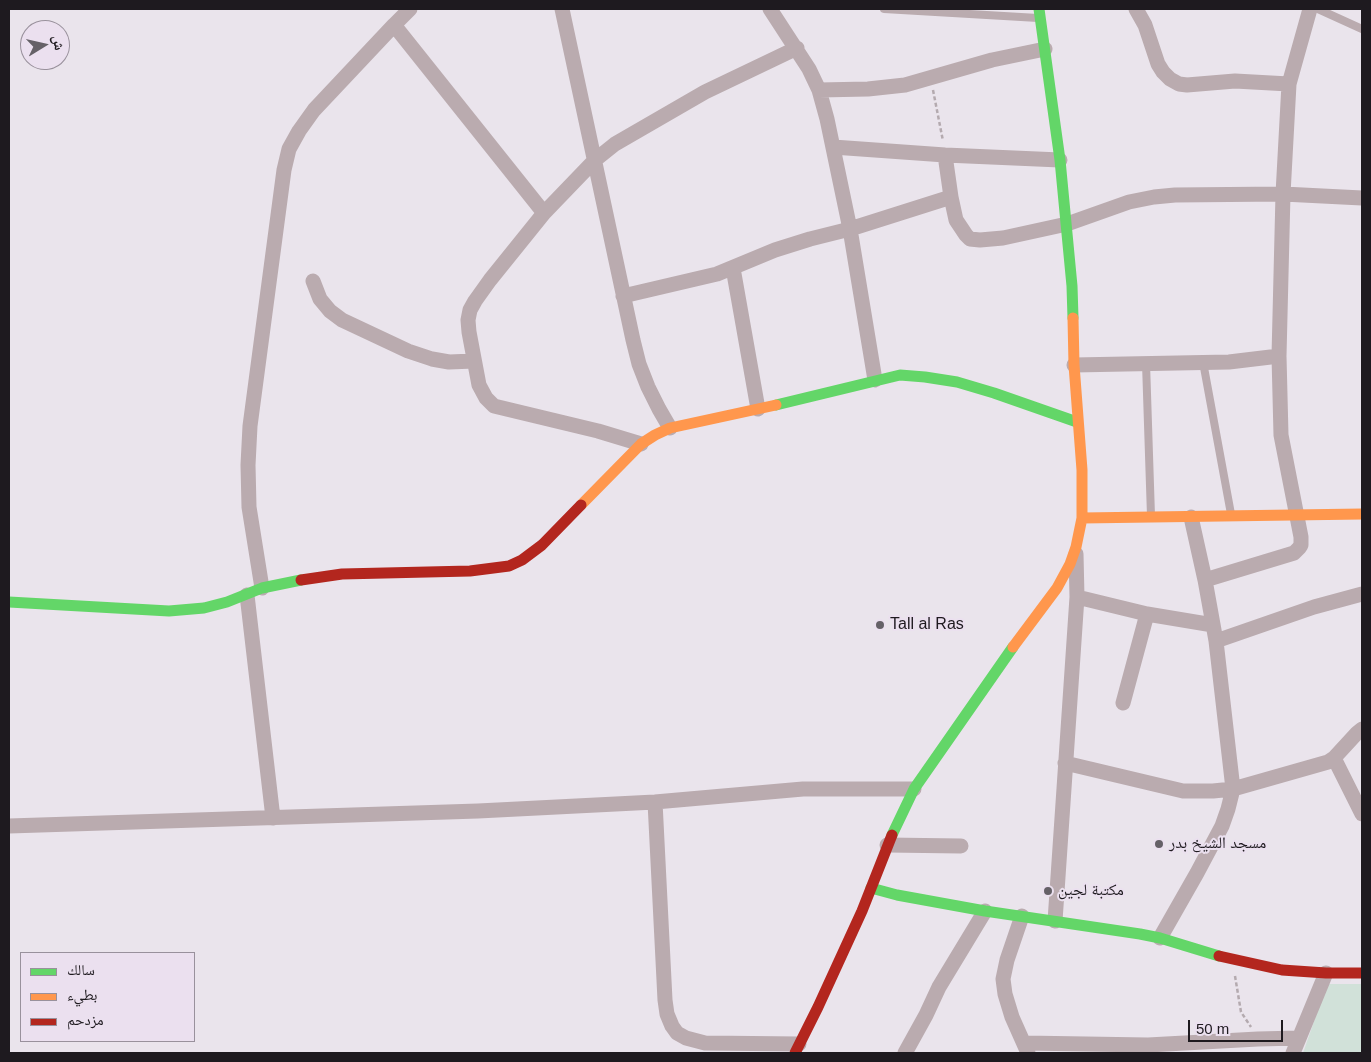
<!DOCTYPE html>
<html>
<head>
<meta charset="utf-8">
<style>
  body { margin:0 }
  #map { position:relative; width:1371px; height:1062px; overflow:hidden; background:#eae4ec; font-family:Arial,"Noto Naskh Arabic",sans-serif }
  canvas { display:block }
  .frame { position:absolute; inset:0; border:10px solid #1e1a1f; pointer-events:none }
  .legend { position:absolute; left:20px; top:952px; width:175px; height:90px; box-sizing:border-box; background:#ebe0ef; border:1px solid #99919c; margin:0; padding:6px 9px; list-style:none; font-size:15px; color:#1e1a1f }
  .legend li { display:flex; align-items:center; gap:10px; height:25px }
  .legend b { width:25px; border:1px solid #99919c }
  .north { position:absolute; left:20px; top:20px; width:50px; height:50px; box-sizing:border-box; background:#ebe0ef; border:1px solid #99919c; border-radius:50%; rotate:81deg; font-size:14px; font-weight:700; line-height:20px; text-align:center; color:#1e1a1f }
  .north::after { content:''; display:block; margin:auto; width:18px; height:22px; background:#656167; clip-path:polygon(50% 0,100% 100%,50% 72%,0 100%) }
  .scale { position:absolute; left:1188px; top:1020px; width:95px; height:22px; box-sizing:border-box; border:2px solid #1e1a1f; border-top:0; padding-left:6px; font-size:15px; line-height:18px; white-space:nowrap; color:#1e1a1f; -webkit-text-stroke:4px #ebe0ef; paint-order:stroke }
</style>
</head>
<body>
<div id="map">
<canvas width="1371" height="1062"></canvas>
<div class="frame"></div>
<ul class="legend">
<li><b style="height:6px;background:#63d668"></b>سالك</li>
<li><b style="height:6px;background:#ff974d"></b>بطيء</li>
<li><b style="height:6px;background:#b3261e"></b>مزدحم</li>
</ul>
<div class="north">ش</div>
<div class="scale">50 m</div>
</div>
<script>
const c = document.querySelector('canvas').getContext('2d');
c.lineJoin = 'round';
function fill(path, color) {
  c.fillStyle = color;
  c.fill(path, 'evenodd');
}
function poly(rows) {
  const path = new Path2D();
  for (const r of rows) {
    path.moveTo(r[0], r[1]);
    for (let i = 2; i < r.length; i += 2) path.lineTo(r[i], r[i + 1]);
  }
  return path;
}
function strokePath(path, color, width, dash) {
  c.strokeStyle = color;
  c.lineWidth = width;
  c.lineCap = dash ? 'butt' : 'round';
  c.setLineDash(dash || []);
  c.stroke(path);
}
function write(font, color, halo, rows, align = 'center') {
  c.font = font + ' Arial,"Noto Naskh Arabic",sans-serif';
  c.lineWidth = 4;
  c.setLineDash([]);
  c.textBaseline = 'middle';
  c.strokeStyle = halo;
  c.fillStyle = color;
  for (const [text, x, y, turn = 0] of rows) {
    c.save();
    c.translate(x, y);
    c.rotate((+turn || 0) * Math.PI / 180);
    c.textAlign = isNaN(turn) ? turn : align;
    if (halo) c.strokeText(text, 0, 0);
    c.fillText(text, 0, 0);
    c.restore();
  }
}
const green = poly([
  [1327,984,1362,984,1362,1053,1303,1053]
]);
const path = poly([
  [933,90,943,141],
  [1235,976,1241,1012,1251,1027]
]);
const lane = poly([
  [884,9,1038,18],
  [1318,9,1362,29],
  [1203,362,1231,514],
  [1146,363,1151,516]
]);
const street = poly([
  [410,9,394,25,544,213],
  [562,9,633,340,639,364,648,387,659,409,670,428],
  [770,9,809,69,819,90,827,119,850,229,875,380],
  [1136,9,1145,25,1158,64,1163,72,1170,79,1179,84,1187,85,1235,81,1289,84],
  [819,90,868,89,905,85,992,60,1045,49],
  [833,147,945,155,1060,160],
  [945,155,951,197],
  [733,268,758,409],
  [313,281,320,299,330,311,342,320,408,351,432,359,449,362,474,361],
  [623,296,717,274,775,250,810,239,850,229,951,197,956,220,966,235,970,239,980,240,1003,238,1067,224,1129,202,1154,197,1175,195,1283,194,1362,198],
  [1074,365,1229,362,1279,356],
  [641,444,598,431,494,406,486,398,479,385,469,332,468,320,470,310,475,301,490,280,544,213,595,160,615,144,705,92,797,48],
  [1205,580,1294,553,1299,548,1301,545,1301,537,1281,435,1279,356,1283,194,1289,84,1310,9],
  [262,588,249,507,248,465,250,426,284,170,289,149,299,131,314,110,394,25],
  [247,595,273,818],
  [1077,597,1147,614,1213,625],
  [1216,641,1314,607,1362,594],
  [1123,703,1147,614],
  [1334,758,1362,814],
  [1065,763,1183,791,1213,791,1233,789,1328,762,1334,758,1357,733,1362,729],
  [655,802,665,1000,667,1014,672,1026,677,1033,686,1038,705,1043,799,1044],
  [9,826,478,811,655,802,803,789,914,789],
  [887,845,961,846],
  [1022,916,1007,960,1003,979,1005,994,1012,1017,1028,1053],
  [1055,921,1077,597,1076,554],
  [1160,938,1197,873,1222,826,1228,809,1233,789,1216,641,1205,580,1191,517],
  [1024,1043,1148,1045,1258,1039,1299,1038],
  [905,1053,926,1015,939,987,985,911],
  [1293,1053,1326,973]
]);
const fast = poly([
  [1039,9,1060,160,1072,286,1073,318],
  [776,405,900,375,925,377,957,382,994,393,1077,422],
  [9,602,169,611,204,608,227,602,262,588,301,580],
  [892,835,914,789,1013,647],
  [871,888,897,895,985,911,1140,934,1160,938,1219,956]
]);
const slow = poly([
  [581,505,641,444,655,435,670,428,776,405],
  [1082,518,1362,514],
  [1013,647,1057,588,1070,564,1076,547,1082,518,1082,470,1074,365,1073,318]
]);
const jam = poly([
  [301,580,342,574,470,571,509,566,522,560,542,545,581,505],
  [1219,956,1282,970,1326,973,1362,973],
  [795,1053,818,1007,862,911,892,835]
]);
const markers = [
  [880,625,5,"#656167"],
  [1159,844,5,"#656167"],
  [1048,891,5,"#656167"]
];
const poiNames = [
  ["Tall al Ras",890,625],
  ["مسجد الشيخ بدر",1169,844],
  ["مكتبة لجين",1058,891]
];
fill(green, '#d1e1d9');
strokePath(path, '#b4aaaf', 2.5, [4, 2.5]);
strokePath(lane, '#baabaf', 8);
strokePath(street, '#baabaf', 15);
strokePath(fast, '#63d668', 11);
strokePath(slow, '#ff974d', 11);
strokePath(jam, '#b3261e', 11);
for (const [x, y, r, color] of markers) {
  const dot = new Path2D();
  dot.arc(x, y, r, 0, 2 * Math.PI);
  c.fillStyle = color;
  c.fill(dot);
  strokePath(dot, '#ebe0ef', 2);
}
write('16px', '#1e1a1f', '#ebe0ef', poiNames, 'left');
</script>
</body>
</html>
